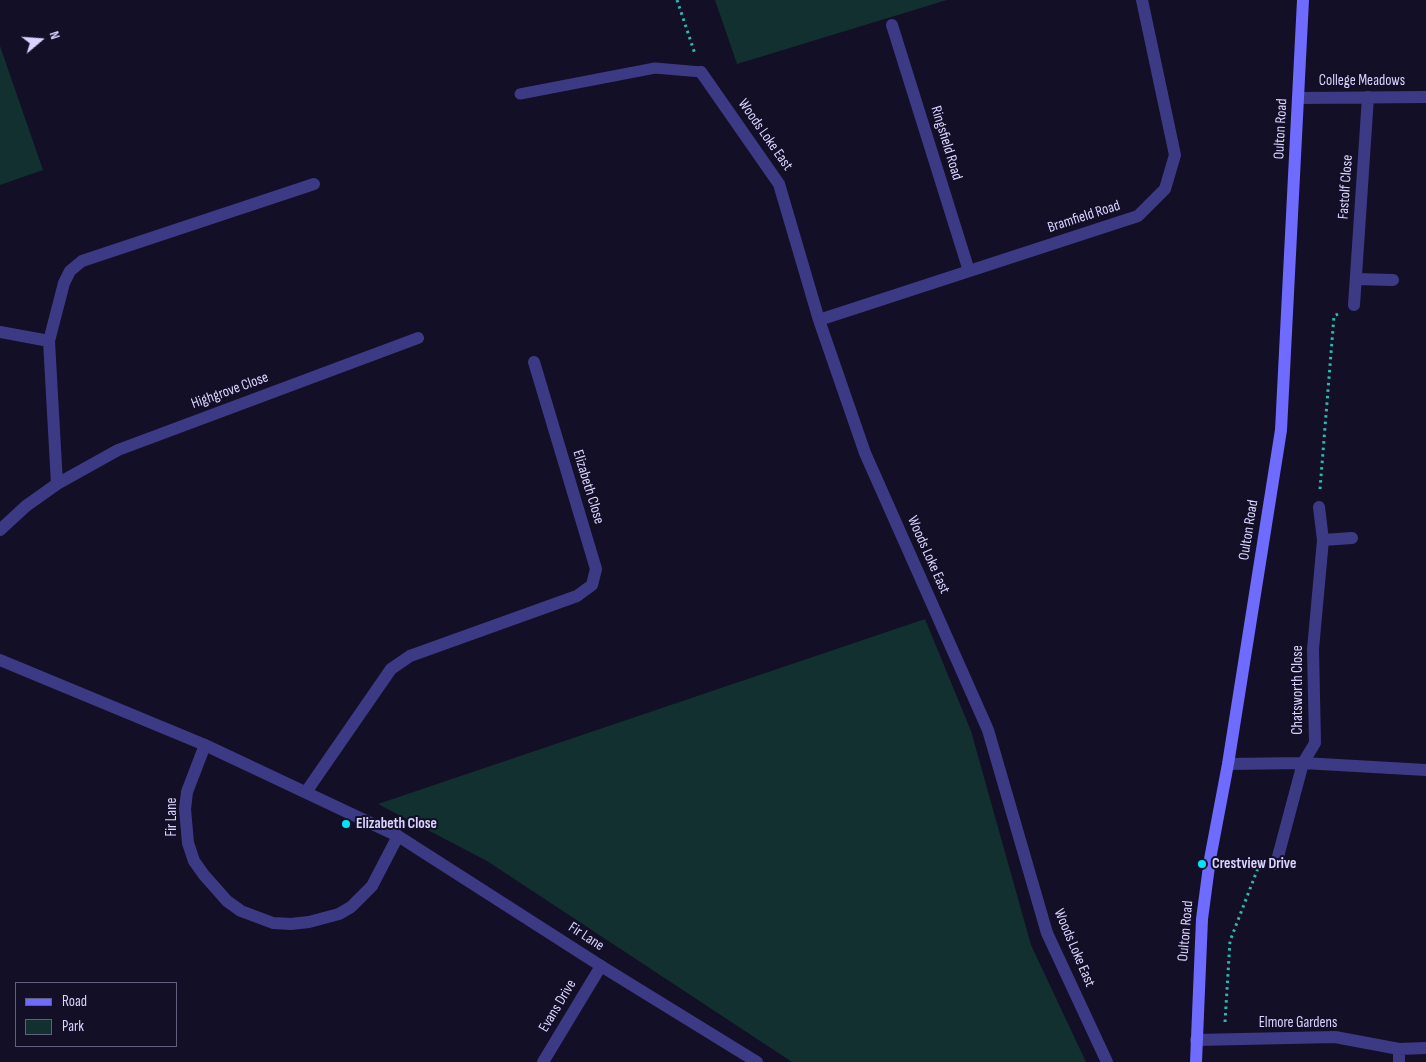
<!DOCTYPE html>
<html>
<head>
<meta charset="utf-8">
<style>
  body { margin:0 }
  #map { position:relative; width:1426px; height:1062px; overflow:hidden; background:#130f26; font-family:"Sofia Sans Condensed",sans-serif }
  canvas { display:block }
  .legend { position:absolute; left:15px; top:982px; width:162px; height:65px; box-sizing:border-box; background:#130f26; border:1px solid #625e7d; margin:0; padding:6px 9px; list-style:none; font-size:15px; color:#d9d4ff }
  .legend li { display:flex; align-items:center; gap:10px; height:25px }
  .legend b { width:25px; border:1px solid #625e7d }
  .north { position:absolute; left:15px; top:15px; width:50px; height:50px; -webkit-text-stroke:4px #130f26; paint-order:stroke; rotate:72deg; font-size:14px; font-weight:700; line-height:20px; text-align:center; color:#d9d4ff }
  .north::after { content:''; display:block; margin:auto; width:18px; height:22px; background:#d9d4ff; clip-path:polygon(50% 0,100% 100%,50% 72%,0 100%) }
</style>
</head>
<body>
<div id="map">
<canvas width="1426" height="1062"></canvas>
<ul class="legend">
<li><b style="height:6px;background:#6f6bff"></b>Road</li>
<li><b style="height:14px;background:#12302f"></b>Park</li>
</ul>
<div class="north">N</div>
</div>
<script>
const c = document.querySelector('canvas').getContext('2d');
c.lineJoin = 'round';
function fill(path, color) {
  c.fillStyle = color;
  c.fill(path, 'evenodd');
}
function poly(rows) {
  const path = new Path2D();
  for (const r of rows) {
    path.moveTo(r[0], r[1]);
    for (let i = 2; i < r.length; i += 2) path.lineTo(r[i], r[i + 1]);
  }
  return path;
}
function strokePath(path, color, width, dash) {
  c.strokeStyle = color;
  c.lineWidth = width;
  c.lineCap = dash ? 'butt' : 'round';
  c.setLineDash(dash || []);
  c.stroke(path);
}
function write(font, color, halo, rows, align = 'center') {
  c.font = font + ' "Sofia Sans Condensed",sans-serif';
  c.lineWidth = 4;
  c.setLineDash([]);
  c.textBaseline = 'middle';
  c.strokeStyle = halo;
  c.fillStyle = color;
  for (const [text, x, y, turn = 0] of rows) {
    c.save();
    c.translate(x, y);
    c.rotate((+turn || 0) * Math.PI / 180);
    c.textAlign = isNaN(turn) ? turn : align;
    if (halo) c.strokeText(text, 0, 0);
    c.fillText(text, 0, 0);
    c.restore();
  }
}
const green = poly([
  [715,0,947,0,737,64],
  [0,46,43,170,0,185],
  [925,619,971,731,1031,945,1086,1062,792,1062,487,861,378,804]
]);
const path = poly([
  [677,0,695,54],
  [1320,489,1334,316,1338,314],
  [1225,1022,1230,941,1258,868]
]);
const service = poly([
  [520,94,655,68,701,72]
]);
const minor = poly([
  [892,25,969,271],
  [701,72,779,184,819,320,865,453,988,730,1047,933,1107,1062],
  [1299,98,1426,97],
  [1356,279,1393,280],
  [1354,305,1368,97],
  [819,320,1138,216,1165,189,1175,155,1142,0],
  [0,332,49,341],
  [57,484,49,341,64,283,70,271,82,261,314,184],
  [0,530,26,506,57,484,118,450,418,338],
  [1323,540,1352,538],
  [205,745,187,792,185,809,188,843,194,861,204,875,227,901,241,911,273,923,291,924,309,922,339,914,351,907,372,886,398,836],
  [1228,764,1303,763,1426,770],
  [306,792,391,669,410,656,577,596,592,585,596,569,534,362],
  [1276,864,1303,763,1315,743,1313,649,1323,540,1319,507],
  [1196,1040,1335,1037,1399,1049,1426,1048],
  [1399,1049,1399,1062],
  [543,1062,601,966]
]);
const tertiary = poly([
  [0,660,205,745,398,836,601,966,757,1062]
]);
const secondary = poly([
  [1196,1062,1202,919,1210,859,1228,764,1281,430,1303,0]
]);
const markers = [
  [346,824,5,"#00e5ff"],
  [1202,864,5,"#00e5ff"]
];
const streetNames = [
  ["College Meadows",1362,81],
  ["Oulton Road",1281,129,-87],
  ["Woods Loke East",765,135,55],
  ["Ringsfield Road",946,143,73],
  ["Fastolf Close",1346,187,-86],
  ["Bramfield Road",1084,217,-18],
  ["Highgrove Close",230,391,-20],
  ["Elizabeth Close",588,487,73],
  ["Oulton Road",1249,530,-81],
  ["Woods Loke East",928,555,66],
  ["Chatsworth Close",1298,690,-90],
  ["Fir Lane",172,817,-90],
  ["Oulton Road",1186,931,-85],
  ["Fir Lane",586,937,33],
  ["Woods Loke East",1074,948,67],
  ["Evans Drive",558,1006,-59],
  ["Elmore Gardens",1298,1023]
];
const poiNames = [
  ["Elizabeth Close",356,824],
  ["Crestview Drive",1212,864]
];
fill(green, '#12302f');
strokePath(path, '#2fb8b0', 3, [2.5, 4]);
strokePath(service, '#3d3a85', 11);
strokePath(minor, '#3d3a85', 12);
strokePath(tertiary, '#3d3a85', 12);
strokePath(secondary, '#6f6bff', 12);
for (const [x, y, r, color] of markers) {
  const dot = new Path2D();
  dot.arc(x, y, r, 0, 2 * Math.PI);
  c.fillStyle = color;
  c.fill(dot);
  strokePath(dot, '#130f26', 2);
}
write('15px', '#d9d4ff', '#130f26', streetNames);
write('bold 15px', '#d9d4ff', '#130f26', poiNames, 'left');
</script>
</body>
</html>
